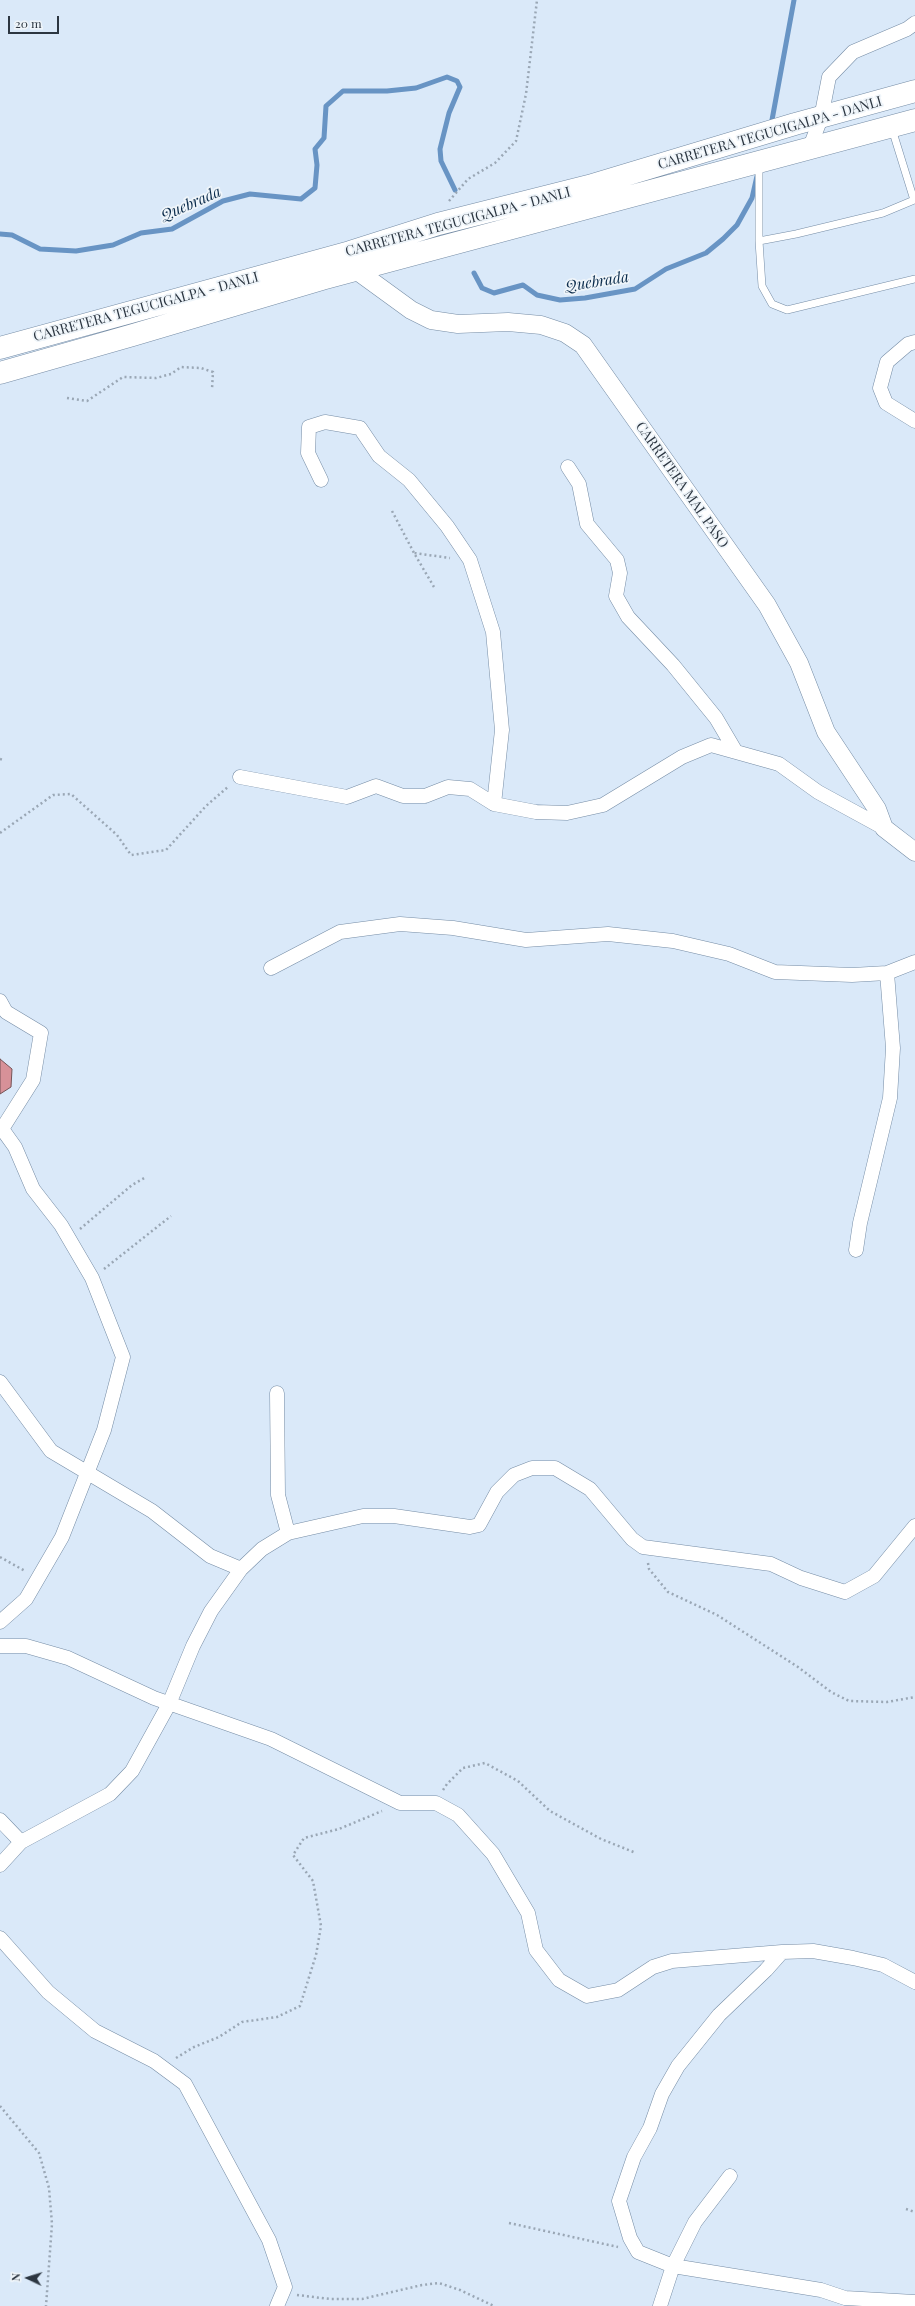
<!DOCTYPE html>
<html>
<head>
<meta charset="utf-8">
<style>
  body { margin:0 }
  #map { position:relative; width:915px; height:2306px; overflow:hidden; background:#dae9f9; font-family:"Playfair Display",serif }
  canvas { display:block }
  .north { position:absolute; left:8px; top:2258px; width:40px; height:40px; -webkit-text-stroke:3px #eff5fa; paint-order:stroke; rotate:274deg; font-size:11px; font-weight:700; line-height:16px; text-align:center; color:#2c3641 }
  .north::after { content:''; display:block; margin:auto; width:14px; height:18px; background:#2c3641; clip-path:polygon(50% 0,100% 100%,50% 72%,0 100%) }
  .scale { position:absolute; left:8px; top:16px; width:51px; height:18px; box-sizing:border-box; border:2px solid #2c3641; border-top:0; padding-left:5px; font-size:12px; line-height:14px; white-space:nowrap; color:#2c3641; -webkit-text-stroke:3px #eff5fa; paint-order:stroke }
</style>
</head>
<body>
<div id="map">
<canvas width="915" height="2306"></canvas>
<div class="north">N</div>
<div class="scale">20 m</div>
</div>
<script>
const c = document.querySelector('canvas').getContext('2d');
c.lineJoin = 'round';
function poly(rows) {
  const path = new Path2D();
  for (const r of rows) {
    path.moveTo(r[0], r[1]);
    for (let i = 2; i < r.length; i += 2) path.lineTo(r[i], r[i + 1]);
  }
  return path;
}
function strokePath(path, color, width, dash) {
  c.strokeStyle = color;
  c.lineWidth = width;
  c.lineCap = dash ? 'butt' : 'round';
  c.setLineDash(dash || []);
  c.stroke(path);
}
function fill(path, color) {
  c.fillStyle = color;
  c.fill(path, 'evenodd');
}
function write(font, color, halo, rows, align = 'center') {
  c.font = font + ' "Playfair Display",serif';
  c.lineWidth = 3.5;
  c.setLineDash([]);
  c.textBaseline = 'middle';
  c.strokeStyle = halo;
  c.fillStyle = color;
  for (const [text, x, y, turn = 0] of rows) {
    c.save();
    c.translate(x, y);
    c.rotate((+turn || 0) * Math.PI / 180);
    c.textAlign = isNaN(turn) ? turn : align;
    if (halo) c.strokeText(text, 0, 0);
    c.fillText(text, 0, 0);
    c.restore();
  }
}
const stream = poly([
  [772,120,794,0],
  [0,234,12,235,40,249,76,251,113,245,141,233,172,229,223,201,250,194,301,199,315,188,317,165,315,149,324,138,326,106,343,91,387,91,416,88,447,77,457,81,460,87,449,113,440,149,441,161,455,190],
  [474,273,482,288,494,293,523,285,537,295,560,300,585,298,635,289,666,269,706,253,723,239,737,225,752,198,757,176]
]);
const building = poly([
  [0,1059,12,1069,11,1087,0,1094,0,1059]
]);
const path = poly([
  [449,201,468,179,495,163,516,141,526,94,537,0],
  [67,398,87,401,123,377,156,378,171,374,181,367,201,368,213,372,212,389],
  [392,511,414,553],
  [434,587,414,553,450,558],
  [0,759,3,760],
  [0,833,53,795,71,794,117,835,131,855,166,850,206,806,229,786],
  [80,1229,132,1185,146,1177],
  [104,1269,171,1216],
  [0,1557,25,1571],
  [648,1563,649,1569,668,1592,717,1615,798,1667,831,1692,849,1701,887,1702,915,1697],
  [443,1790,447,1784,463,1768,485,1763,518,1781,550,1811,601,1839,636,1853],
  [176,2058,194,2047,219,2037,242,2022,277,2017,300,2006,316,1955,321,1926,313,1881,293,1855,304,1838,339,1829,382,1811],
  [0,2106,39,2153,49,2188,52,2224,46,2306],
  [906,2209,915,2212],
  [509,2223,618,2247],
  [297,2295,330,2299,362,2299,422,2285,439,2283,460,2290,494,2306]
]);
const service = poly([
  [759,165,759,241,796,234,883,213,914,200,892,129],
  [759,241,762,286,772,304,787,310,915,279]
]);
const minor = poly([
  [810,147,821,118,829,77,853,52,907,29,915,23],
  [915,342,908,344,887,362,880,388,886,403,915,421],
  [568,467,579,484,587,524,617,560,620,573,616,596,628,617,673,665,716,718,736,752],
  [321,480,308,453,309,427,325,422,360,428,379,456,409,480,447,526,470,560,493,632,502,730,494,804],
  [240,777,347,797,376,786,403,796,425,796,448,787,470,789,494,804,536,812,567,813,603,805,682,757,711,745,779,764,818,792,884,828],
  [271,968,340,932,400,924,453,928,526,940,608,934,673,941,729,954,775,972,852,975,887,973,915,962],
  [0,1001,6,1012,41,1033,33,1080,2,1129],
  [0,1126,15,1147,33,1189,61,1225,92,1278,123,1357,104,1430,62,1537,26,1599,0,1622],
  [856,1250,860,1223,890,1098,893,1048,887,973],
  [0,1382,51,1451,152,1511,210,1556,241,1569],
  [277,1393,278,1495,288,1533],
  [0,1646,26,1646,68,1658,154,1698,271,1739,400,1803,436,1803,458,1815,493,1854,528,1913,536,1950,559,1980,587,1996,618,1990,653,1967,672,1961,782,1952,813,1951,853,1958,883,1965,915,1982],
  [0,1820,21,1842],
  [0,1865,21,1842,110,1794,132,1771,169,1704,193,1646,211,1611,241,1569,262,1549,288,1533,363,1516,394,1516,470,1527,479,1525,497,1492,514,1475,532,1468,555,1468,590,1489,632,1539,643,1547,771,1564,801,1578,845,1592,874,1576,915,1526],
  [0,1938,48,1992,95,2031,154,2061,185,2084,269,2240,285,2287,277,2306],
  [782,1952,766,1970,719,2015,678,2066,662,2094,650,2128,634,2157,619,2201,630,2238,638,2252,673,2266,821,2290,845,2298,915,2302],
  [660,2306,673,2266,695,2222,730,2176]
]);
const tertiary = poly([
  [353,260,356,270,411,310,431,320,458,324,508,322,541,325,565,333,583,345,767,605,799,663,826,732,877,809,884,828,915,852]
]);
const trunk = poly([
  [0,348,350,252,438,224,589,186,795,124,915,91],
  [0,373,133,335,322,279,915,120]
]);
const streetNames = [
  ["CARRETERA TEGUCIGALPA - DANLI",770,133,-16],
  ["CARRETERA TEGUCIGALPA - DANLI",458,222,-15],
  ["CARRETERA TEGUCIGALPA - DANLI",146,307,-15],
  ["CARRETERA MAL PASO",682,485,55]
];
const waterNames = [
  ["Quebrada",191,204,-24],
  ["Quebrada",597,282,-9]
];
strokePath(stream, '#6894c4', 5);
fill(building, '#d79198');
strokePath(building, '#755356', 1);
strokePath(service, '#758ca5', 8);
strokePath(minor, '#758ca5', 15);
strokePath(tertiary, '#758ca5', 19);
strokePath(trunk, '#758ca5', 23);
strokePath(path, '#9aa7b5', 2.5, [2, 3]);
strokePath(service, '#fff', 7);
strokePath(minor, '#fff', 14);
strokePath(tertiary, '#fff', 18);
strokePath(trunk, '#fff', 22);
write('14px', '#2c3641', '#eff5fa', streetNames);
write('italic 15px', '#0b2c4c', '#eff5fa', waterNames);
</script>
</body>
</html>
